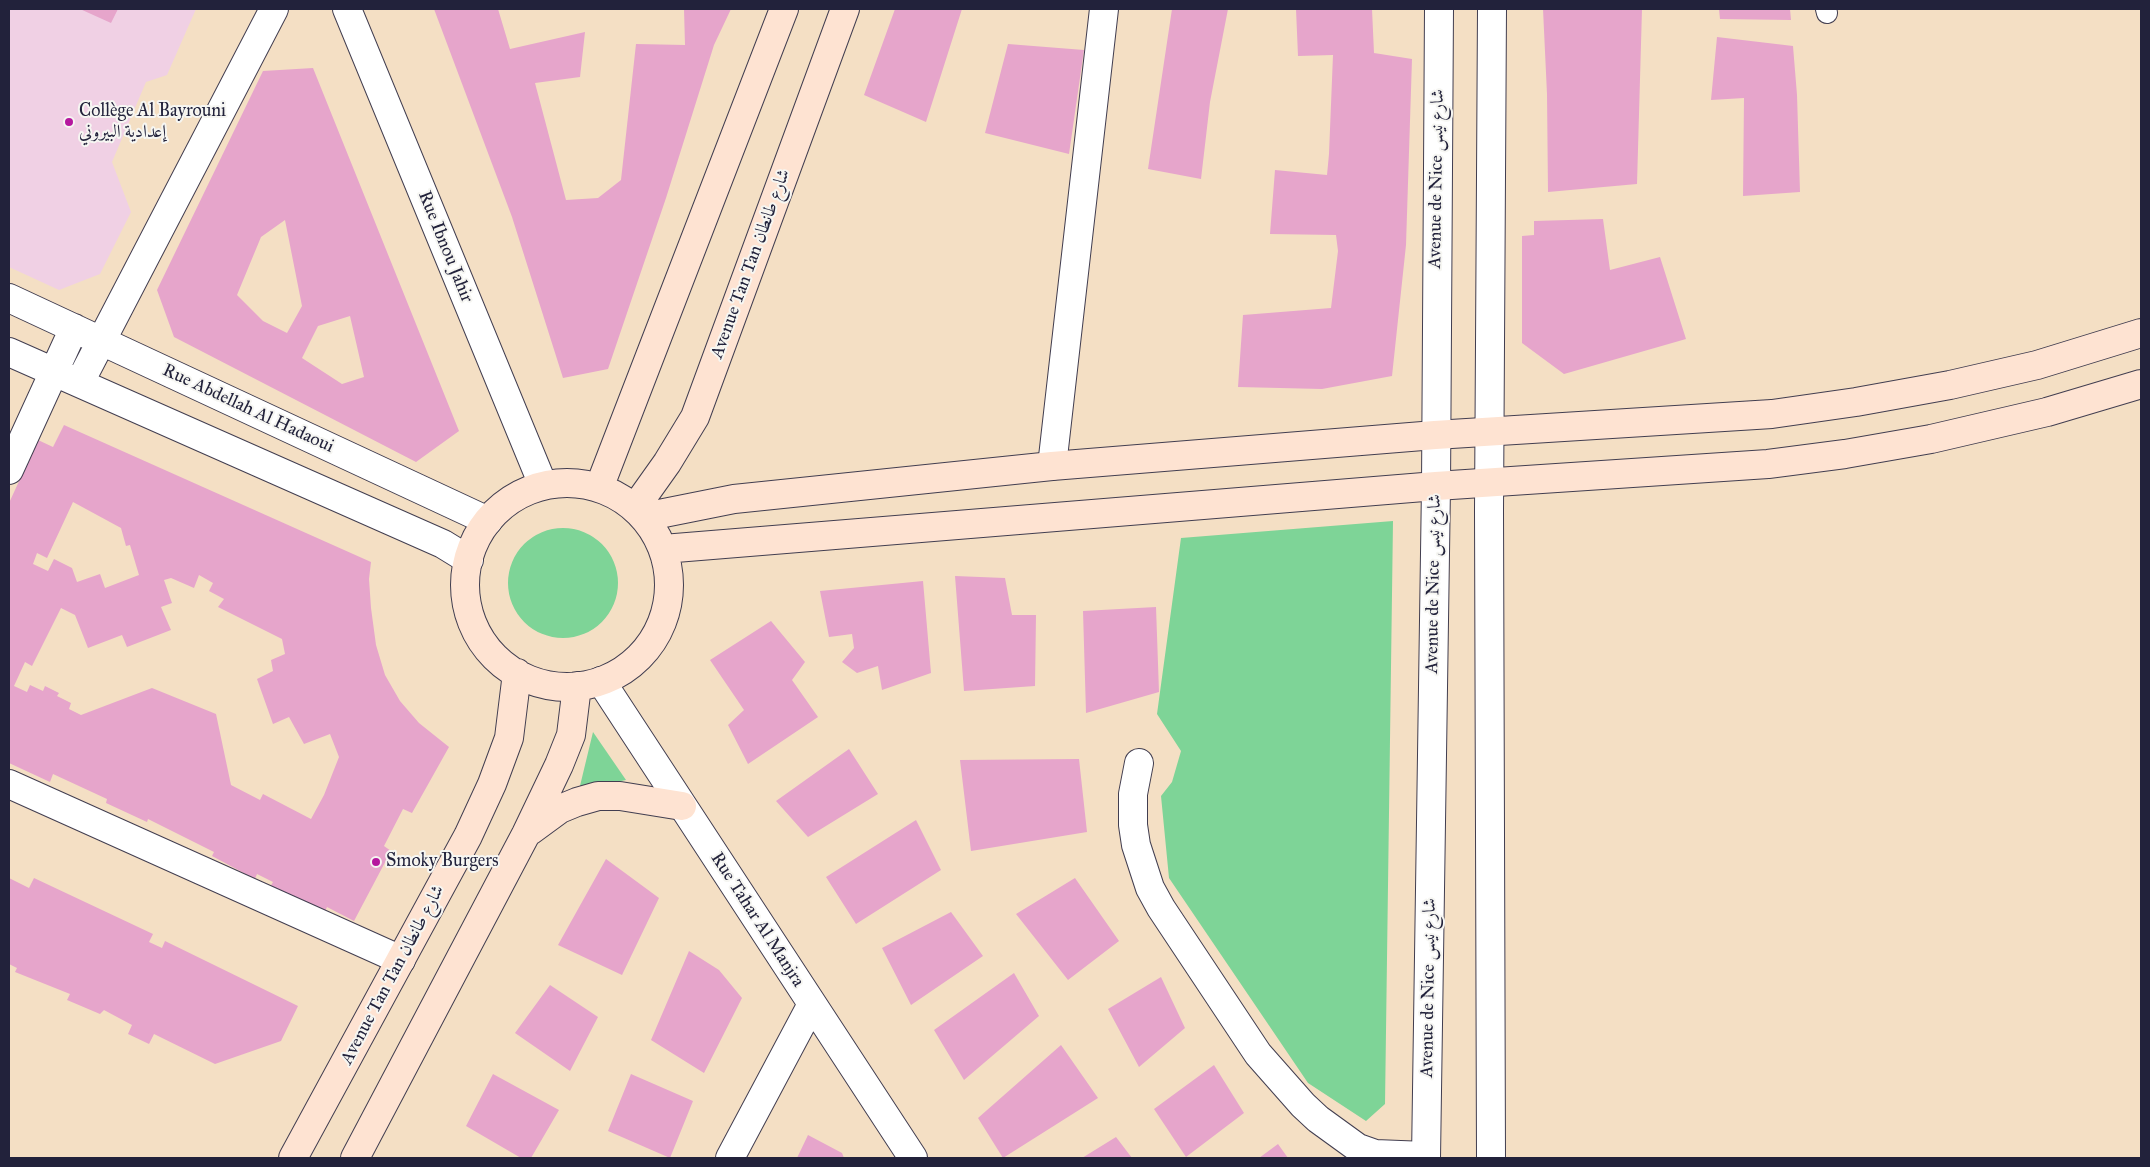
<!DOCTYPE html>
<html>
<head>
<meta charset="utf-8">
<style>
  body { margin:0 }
  #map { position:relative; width:2150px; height:1167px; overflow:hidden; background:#f4dfc4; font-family:"IM FELL Great Primer",serif }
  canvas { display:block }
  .frame { position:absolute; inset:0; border:10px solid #22223b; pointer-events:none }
</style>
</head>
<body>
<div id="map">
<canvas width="2150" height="1167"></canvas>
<div class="frame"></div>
</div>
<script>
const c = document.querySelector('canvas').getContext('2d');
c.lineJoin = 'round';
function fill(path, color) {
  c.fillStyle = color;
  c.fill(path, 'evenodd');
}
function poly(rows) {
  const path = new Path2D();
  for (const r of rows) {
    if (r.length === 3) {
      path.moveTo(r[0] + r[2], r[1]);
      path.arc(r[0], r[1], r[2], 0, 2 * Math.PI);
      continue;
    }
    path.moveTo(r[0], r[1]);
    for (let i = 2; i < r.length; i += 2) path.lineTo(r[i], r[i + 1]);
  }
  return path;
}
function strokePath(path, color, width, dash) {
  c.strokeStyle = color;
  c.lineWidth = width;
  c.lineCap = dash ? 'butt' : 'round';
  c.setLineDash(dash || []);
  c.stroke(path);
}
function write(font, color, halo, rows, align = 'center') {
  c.font = font + ' "IM FELL Great Primer",Amiri,serif';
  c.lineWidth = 4;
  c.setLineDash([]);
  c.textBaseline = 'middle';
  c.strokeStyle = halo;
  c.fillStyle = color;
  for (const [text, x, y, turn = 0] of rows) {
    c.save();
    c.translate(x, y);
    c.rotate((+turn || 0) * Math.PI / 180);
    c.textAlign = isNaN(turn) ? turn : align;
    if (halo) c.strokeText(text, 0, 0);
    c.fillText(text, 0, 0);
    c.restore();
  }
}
const built = poly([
  [9,9,196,9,167,75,146,82,112,162,131,212,100,274,59,290,9,267]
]);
const green = poly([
  [1393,521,1385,1104,1366,1121,1308,1083,1169,878,1161,796,1172,782,1181,751,1157,714,1181,538],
  [563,583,55],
  [593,732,626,780,579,790]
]);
const building = poly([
  [80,9,118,9,111,23],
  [434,9,498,9,510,49,585,32,580,77,535,83,566,200,598,198,621,180,636,44,685,45,684,9,731,9,714,45,666,198,608,369,563,378,512,217],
  [895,9,962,9,926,122,864,95],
  [1172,9,1228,9,1210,102,1201,179,1148,169],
  [1296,9,1372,9,1374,53,1412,59,1406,245,1392,376,1322,389,1238,387,1243,315,1331,308,1338,251,1336,235,1270,234,1275,170,1327,175,1329,154,1333,55,1298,56],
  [1543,9,1642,9,1637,184,1548,192,1547,94],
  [1719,9,1790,9,1791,20,1720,19],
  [1717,37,1793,46,1797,95,1800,192,1743,196,1744,98,1711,100],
  [1008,44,1084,50,1069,154,985,133],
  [313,68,459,431,416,462,174,337,157,290,263,71],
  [285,220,302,306,287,333,263,321,237,295,261,237],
  [350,316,364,377,342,384,302,358,318,326],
  [1603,219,1610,270,1660,257,1686,339,1564,374,1522,343,1522,236,1534,235,1534,221],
  [64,425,371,562,369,579,371,608,376,645,385,675,400,701,419,723,449,747,412,813,403,809,384,846,391,851,354,921,327,907,323,916,270,887,273,882,257,874,255,879,212,856,214,852,148,819,147,822,106,803,107,799,53,774,50,782,9,763,9,503,38,440,53,447],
  [73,502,121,528,126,546,130,545,139,575,105,588,100,574,77,582,72,568,54,559,48,571,33,564,37,553,47,558],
  [199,575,213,583,209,591,224,599,218,607,282,639,285,654,271,660,273,671,257,679,273,724,289,717,304,744,330,734,339,757,324,795,311,819,263,794,260,800,231,785,216,714,152,688,81,715,69,709,71,703,57,696,59,693,45,686,43,691,30,685,27,692,14,686,25,662,32,666,61,608,75,615,88,648,122,635,127,647,171,630,161,607,172,603,164,580,171,578,194,588],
  [955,576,1005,578,1012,615,1036,615,1035,686,964,691],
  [923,581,931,673,882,690,878,666,857,673,842,662,854,648,852,634,829,637,820,591],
  [1156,607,1159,692,1086,713,1083,611],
  [771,621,805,662,792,680,818,717,748,764,728,725,744,710,710,660],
  [849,749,878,794,808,837,776,801],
  [1079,759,1087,832,971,851,960,760],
  [916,820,941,870,856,924,826,877],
  [606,859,659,898,622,975,558,945],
  [9,878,29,888,34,878,153,934,149,942,162,948,165,941,298,1006,281,1041,215,1064,154,1034,149,1044,128,1034,132,1025,104,1010,100,1014,67,1000,70,994,15,972,17,968,9,964],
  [1075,878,1119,941,1068,980,1016,914],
  [951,912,983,956,911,1005,882,948],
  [689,951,719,970,742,998,704,1073,651,1040],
  [1014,973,1039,1016,964,1080,934,1030],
  [1161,977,1185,1028,1139,1067,1108,1009],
  [550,985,598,1017,570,1071,515,1033],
  [1061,1045,1098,1098,1003,1158,978,1118],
  [1214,1065,1244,1113,1186,1157,1154,1109],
  [493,1074,559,1110,531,1158,521,1158,466,1126],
  [631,1074,693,1101,670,1158,608,1131],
  [808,1135,842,1153,844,1158,797,1158],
  [1116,1137,1132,1158,1082,1158],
  [1278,1144,1288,1158,1259,1158]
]);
const service = poly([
  [1826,9,1827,13]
]);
const minor = poly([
  [347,9,543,485],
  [9,298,488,521],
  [9,352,443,544,469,560],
  [80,382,274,9],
  [1052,466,1104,9],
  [9,470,74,328],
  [601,681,913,1158],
  [1139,763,1133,794,1133,825,1136,845,1150,888,1161,908,1258,1054,1303,1105,1318,1119,1358,1148,1375,1154,1426,1156],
  [9,784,401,960],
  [730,1158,812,1004]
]);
const tertiary = poly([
  [1426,1158,1436,486,1439,9],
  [1491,1158,1489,510,1492,9]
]);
const secondary = poly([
  [567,585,102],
  [599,488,784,9],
  [635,508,667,463,695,417,845,9],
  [644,517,734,499,1052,466,1435,435,1772,414,1856,402,1950,385,2037,365,2141,333],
  [663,549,1436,486,1768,464,1845,454,1931,439,2047,412,2141,384],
  [530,831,560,809,577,802,598,796,620,796,682,806],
  [293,1158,468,836,492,784,509,738,517,673],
  [355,1158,526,834,559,765,571,735,577,686]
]);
const markers = [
  [69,122,5,"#b5179e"],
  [376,862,5,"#b5179e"]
];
const poiNames = [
  ["Collège Al Bayrouni",79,112],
  ["إعدادية البيروني",79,133],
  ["Smoky Burgers",386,862]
];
const streetNames = [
  ["Avenue de Nice شارع نيس",1437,179,-89],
  ["Rue Ibnou Jahir",445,247,68],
  ["Avenue Tan Tan شارع طانطان",751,264,-70],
  ["Rue Abdellah Al Hadaoui",248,409,25],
  ["Avenue de Nice شارع نيس",1434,584,-89],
  ["Rue Tahar Al Manjra",757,920,57],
  ["Avenue Tan Tan شارع طانطان",393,975,-62],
  ["Avenue de Nice شارع نيس",1429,988,-89]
];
fill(built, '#f0d0e4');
fill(green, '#7ed497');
fill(building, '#e6a5cb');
strokePath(service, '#423e50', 22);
strokePath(minor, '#423e50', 30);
strokePath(tertiary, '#423e50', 30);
strokePath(secondary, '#423e50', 30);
strokePath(service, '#fff', 20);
strokePath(minor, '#fff', 28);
strokePath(tertiary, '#fff', 28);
strokePath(secondary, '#fee3d2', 28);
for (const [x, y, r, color] of markers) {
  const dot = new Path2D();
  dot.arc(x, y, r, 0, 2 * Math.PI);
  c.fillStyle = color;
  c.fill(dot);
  strokePath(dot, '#f6f6f2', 2);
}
write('18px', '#22223b', '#f6f6f2', poiNames, 'left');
write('18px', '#22223b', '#f6f6f2', streetNames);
</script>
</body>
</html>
